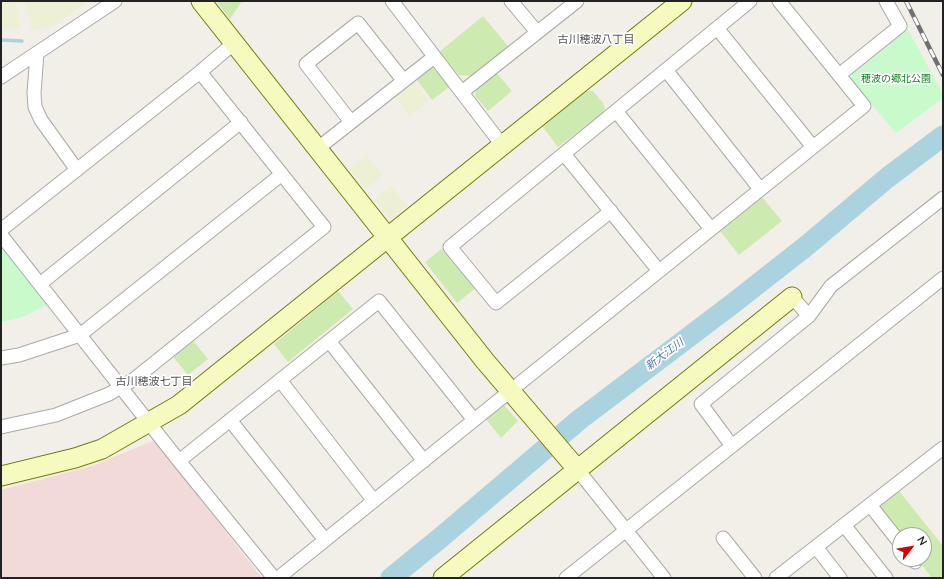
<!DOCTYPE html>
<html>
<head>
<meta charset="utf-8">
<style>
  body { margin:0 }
  #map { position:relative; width:944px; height:579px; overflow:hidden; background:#f2efe9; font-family:"Nunito Sans",sans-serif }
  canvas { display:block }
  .frame { position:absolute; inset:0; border:2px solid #222; pointer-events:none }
  .north { position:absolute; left:892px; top:527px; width:40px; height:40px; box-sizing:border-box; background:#fff; border:1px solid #a7a7a7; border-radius:50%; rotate:59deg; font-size:11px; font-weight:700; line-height:16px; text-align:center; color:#222 }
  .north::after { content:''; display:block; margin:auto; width:14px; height:18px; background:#d40000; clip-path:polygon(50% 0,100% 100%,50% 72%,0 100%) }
</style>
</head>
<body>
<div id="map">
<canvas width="944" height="579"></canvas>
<div class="frame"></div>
<div class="north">N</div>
</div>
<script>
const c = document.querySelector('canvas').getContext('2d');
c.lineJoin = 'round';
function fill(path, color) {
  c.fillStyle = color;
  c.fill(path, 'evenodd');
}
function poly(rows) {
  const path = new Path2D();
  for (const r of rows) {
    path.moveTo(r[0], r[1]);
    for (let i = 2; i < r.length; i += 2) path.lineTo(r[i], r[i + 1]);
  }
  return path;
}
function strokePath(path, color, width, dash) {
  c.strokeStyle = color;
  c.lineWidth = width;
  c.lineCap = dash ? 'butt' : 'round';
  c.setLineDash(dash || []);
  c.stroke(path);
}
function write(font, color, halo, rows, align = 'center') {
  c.font = font + ' "Nunito Sans","Noto Sans JP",sans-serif';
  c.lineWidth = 3.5;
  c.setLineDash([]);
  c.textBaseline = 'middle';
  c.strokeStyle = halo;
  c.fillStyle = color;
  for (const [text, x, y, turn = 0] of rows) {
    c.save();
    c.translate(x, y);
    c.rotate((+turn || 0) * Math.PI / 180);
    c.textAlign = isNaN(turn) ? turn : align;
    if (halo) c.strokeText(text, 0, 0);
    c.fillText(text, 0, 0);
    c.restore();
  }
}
const commercial = poly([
  [155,440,262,578,1,578,1,490,92,466]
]);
const farmland = poly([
  [1,1,15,1,20,28,1,29],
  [25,1,89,1,53,26,32,31],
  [412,78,429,101,410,116,392,93],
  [366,155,383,175,366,189,349,169],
  [391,186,408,206,391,220,374,199]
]);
const grass = poly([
  [216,1,242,1,230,19],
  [483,16,508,46,473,76,459,75,439,52],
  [431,63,437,65,452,85,432,100,414,76],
  [495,71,512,91,488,111,475,96,477,87],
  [586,91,593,91,603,103,605,108,603,113,558,147,542,126],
  [762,197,782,221,739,255,720,231],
  [445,246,478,286,457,303,425,262],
  [338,291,353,309,288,362,274,344],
  [191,338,208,359,188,375,171,354],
  [498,405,505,406,518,421,501,438,484,417],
  [899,491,943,546,943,576,941,578,932,578,917,559,924,559,924,535,900,535,876,509]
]);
const park = poly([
  [906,26,943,94,943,98,896,133,852,82,852,71],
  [1,241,51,303,20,318,1,322]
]);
const stream = poly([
  [1,40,22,41]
]);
const river = poly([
  [391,578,439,539,579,420,731,305,805,247,887,178,943,136]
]);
const street = poly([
  [392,1,502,145],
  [511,1,537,32],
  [717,28,813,147],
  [37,53,34,93,35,107,41,120,77,170],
  [666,70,760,189],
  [200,72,233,44],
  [839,75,900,26,886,1],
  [1,77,115,1],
  [462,92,577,1],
  [616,111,711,229],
  [351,122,306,64,358,23,403,80],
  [317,149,434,57],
  [564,154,659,271],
  [611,211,496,303,450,247,750,1],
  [1,230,200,72,324,227,133,380,109,394,56,415,1,427],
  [1,235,179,461,274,578],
  [40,284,241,122],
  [792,297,809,316],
  [329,341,424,461],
  [1,358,19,355,80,335,282,174],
  [280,380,374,501],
  [230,420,325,540],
  [732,446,701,404,809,316,831,286,943,198],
  [179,461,379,301,474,420],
  [577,469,664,578],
  [870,505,900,543],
  [844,525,886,578],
  [723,538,755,578],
  [816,547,840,578],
  [913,559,915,562],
  [278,578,864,106,779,1],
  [566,578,943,278],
  [776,578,943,448]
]);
const secondary = poly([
  [201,1,485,361,577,469],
  [1,476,75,458,102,449,179,405,682,1],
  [443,578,792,297]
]);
const rail = poly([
  [906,1,943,75]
]);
const parkNames = [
  ["穂波の郷北公園",896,80]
];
const neighbourhoodNames = [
  ["古川穂波八丁目",596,40],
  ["古川穂波七丁目",154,382]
];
const waterNames = [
  ["新大江川",665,355,-37]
];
fill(commercial, '#f2dad9');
fill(farmland, '#eef0d5');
fill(grass, '#cdebb0');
fill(park, '#c8facc');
strokePath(stream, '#aad3df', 3.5);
strokePath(river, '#aad3df', 21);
strokePath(street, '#a9a9a9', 15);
strokePath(secondary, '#707d05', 21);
strokePath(street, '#fff', 13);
strokePath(secondary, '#f7fabf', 19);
strokePath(rail, '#707070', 4.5);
strokePath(rail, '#fff', 3, [9]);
write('10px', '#0c8416', '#fff', parkNames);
write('11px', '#555', '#fff', neighbourhoodNames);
write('italic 11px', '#4a7aab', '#fff', waterNames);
</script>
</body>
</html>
